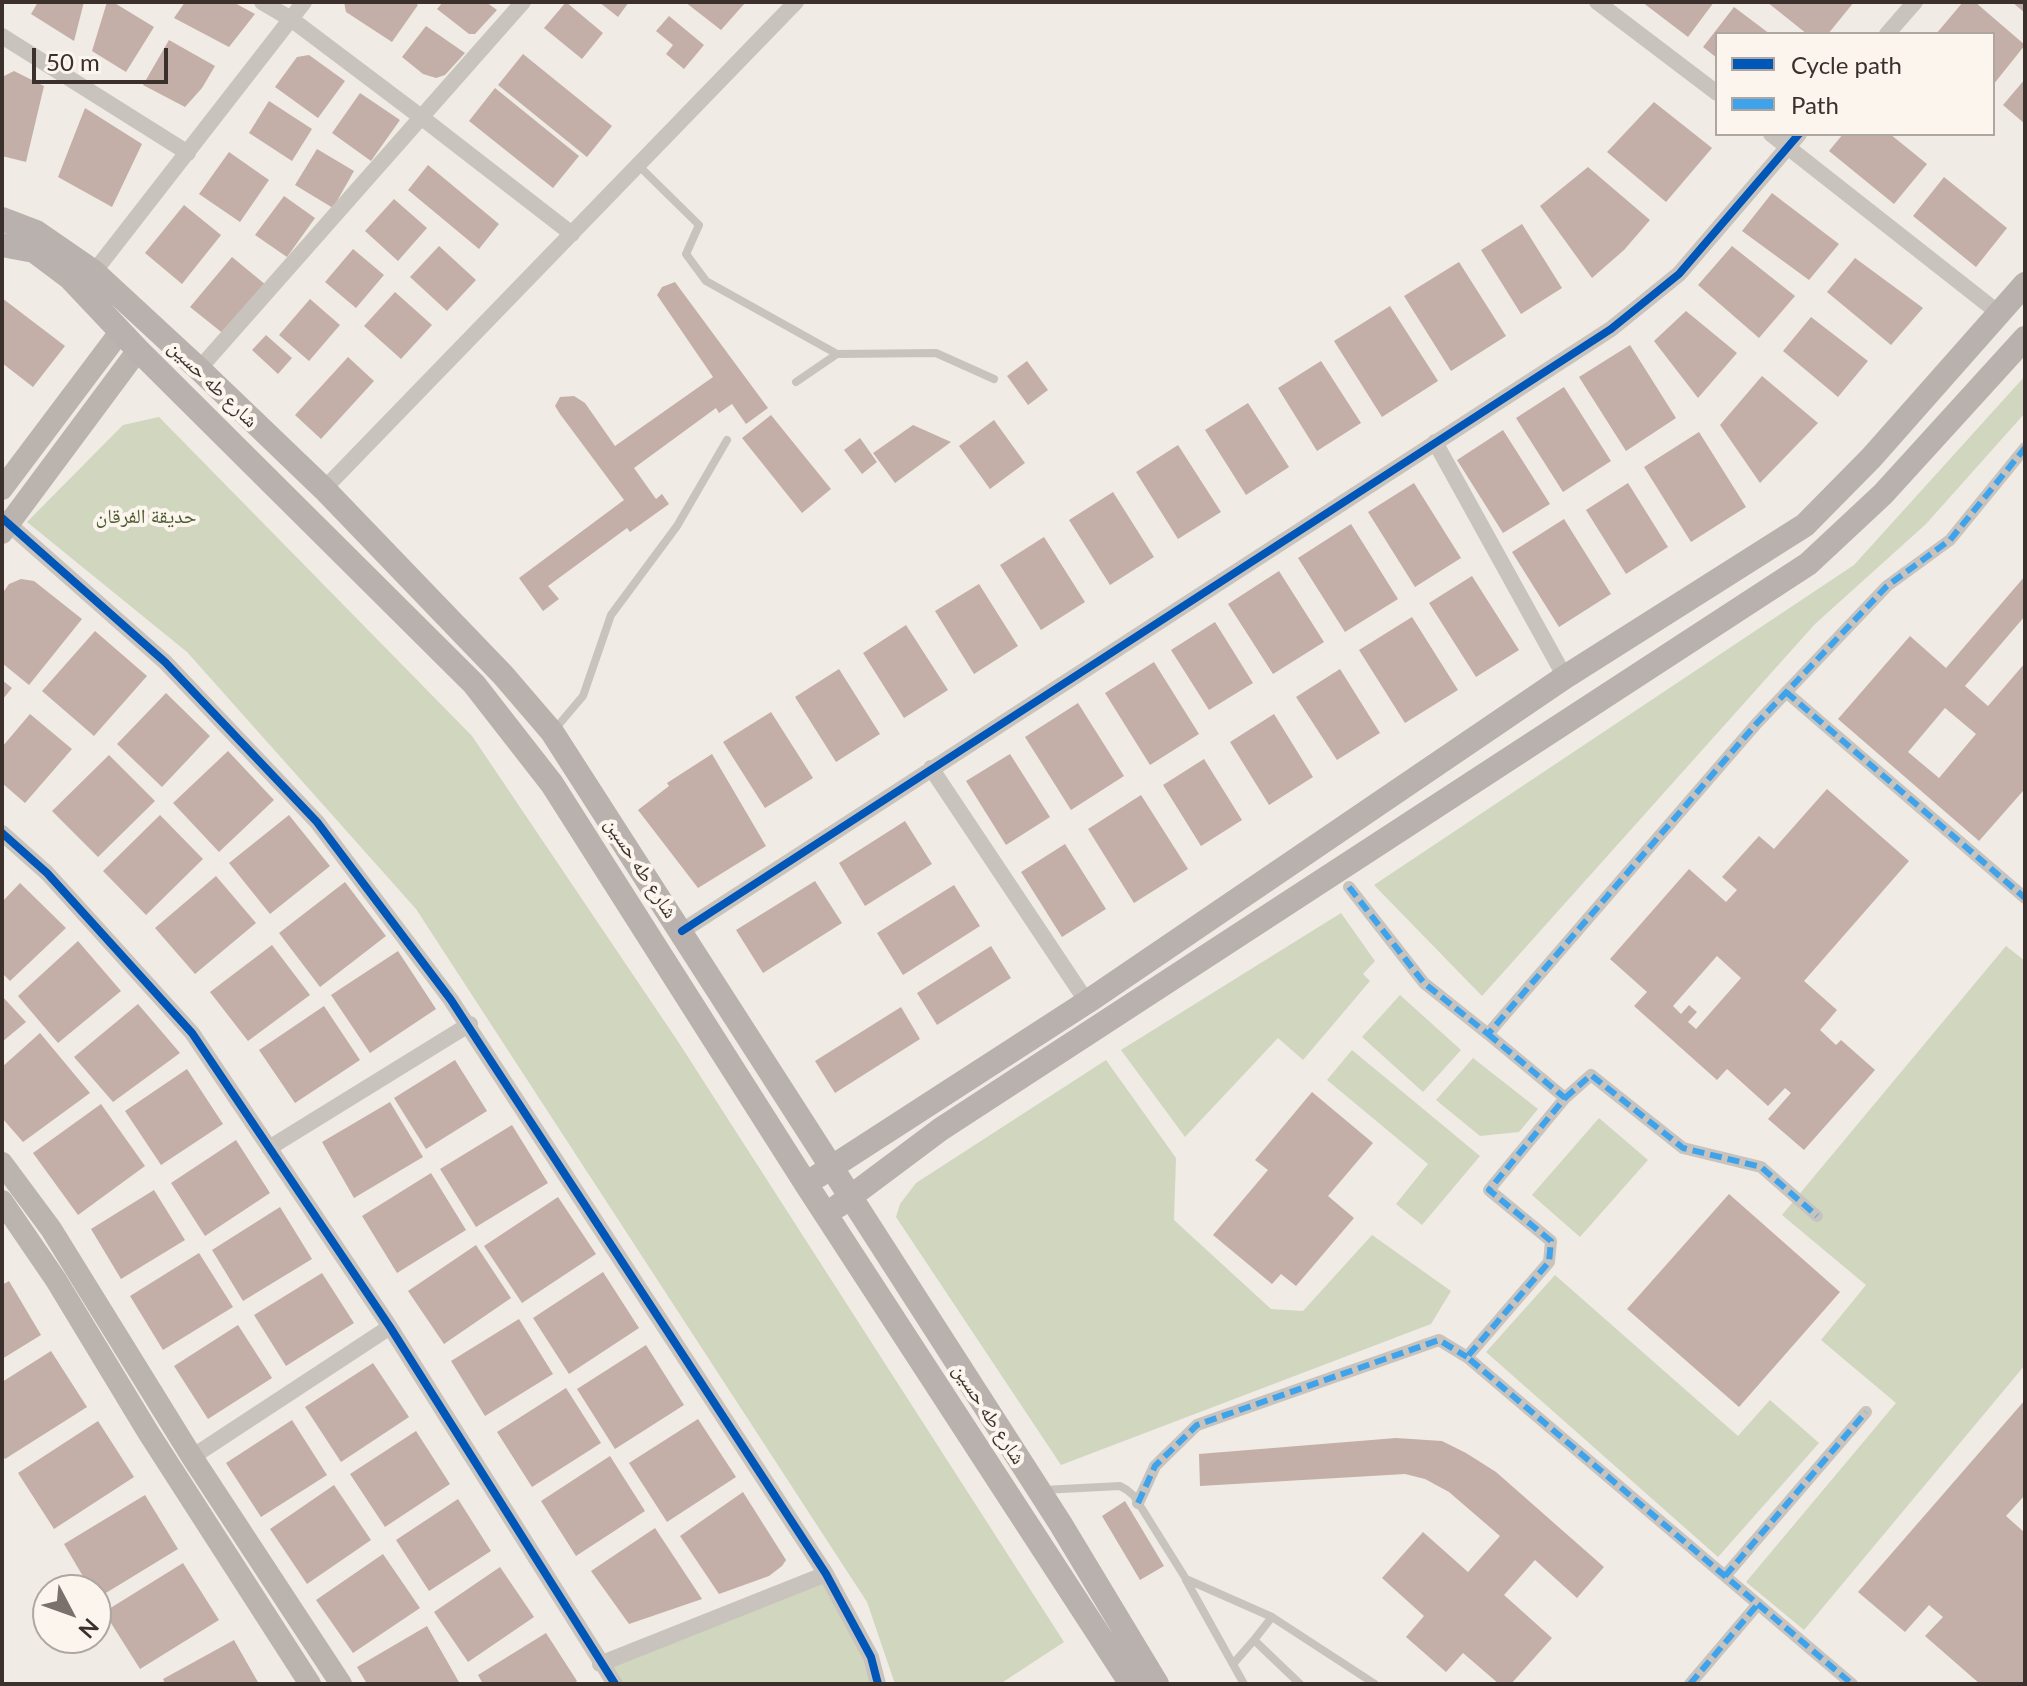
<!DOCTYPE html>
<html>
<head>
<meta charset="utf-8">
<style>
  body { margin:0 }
  #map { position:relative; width:2027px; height:1686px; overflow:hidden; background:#f0ebe5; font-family:Lato,sans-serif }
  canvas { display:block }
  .frame { position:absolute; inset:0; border:4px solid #3b302b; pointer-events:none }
  .legend { position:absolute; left:1715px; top:32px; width:280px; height:104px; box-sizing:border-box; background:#fbf5ee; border:2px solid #aea6a0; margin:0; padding:10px 14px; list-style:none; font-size:24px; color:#3b302b }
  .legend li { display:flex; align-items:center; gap:16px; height:40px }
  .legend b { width:40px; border:2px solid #aea6a0 }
  .north { position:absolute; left:32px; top:1574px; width:80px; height:80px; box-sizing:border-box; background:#fbf5ee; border:2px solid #aea6a0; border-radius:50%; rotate:131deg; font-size:22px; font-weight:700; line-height:32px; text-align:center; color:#3b302b }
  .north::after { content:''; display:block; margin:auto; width:28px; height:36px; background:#7a716c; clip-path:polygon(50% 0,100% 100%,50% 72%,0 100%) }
  .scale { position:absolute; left:32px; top:48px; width:136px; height:36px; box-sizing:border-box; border:4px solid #3b302b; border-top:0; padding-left:10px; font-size:24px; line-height:28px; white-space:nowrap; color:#3b302b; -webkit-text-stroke:6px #fbf5ee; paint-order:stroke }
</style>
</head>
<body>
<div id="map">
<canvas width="2027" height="1686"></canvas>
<div class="frame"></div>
<ul class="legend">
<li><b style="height:10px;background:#0057b8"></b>Cycle path</li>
<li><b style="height:10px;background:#3fa3eb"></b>Path</li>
</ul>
<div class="north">N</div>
<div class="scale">50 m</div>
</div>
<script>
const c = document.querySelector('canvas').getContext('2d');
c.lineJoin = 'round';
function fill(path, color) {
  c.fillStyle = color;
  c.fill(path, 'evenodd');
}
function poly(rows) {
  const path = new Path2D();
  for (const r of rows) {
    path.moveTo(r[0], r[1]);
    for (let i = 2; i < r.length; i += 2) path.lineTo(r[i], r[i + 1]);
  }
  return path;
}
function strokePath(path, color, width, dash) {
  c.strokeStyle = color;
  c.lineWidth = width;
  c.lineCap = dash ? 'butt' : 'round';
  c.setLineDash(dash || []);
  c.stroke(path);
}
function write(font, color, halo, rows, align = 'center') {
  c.font = font + ' Lato,"Noto Naskh Arabic",sans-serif';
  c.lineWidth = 8;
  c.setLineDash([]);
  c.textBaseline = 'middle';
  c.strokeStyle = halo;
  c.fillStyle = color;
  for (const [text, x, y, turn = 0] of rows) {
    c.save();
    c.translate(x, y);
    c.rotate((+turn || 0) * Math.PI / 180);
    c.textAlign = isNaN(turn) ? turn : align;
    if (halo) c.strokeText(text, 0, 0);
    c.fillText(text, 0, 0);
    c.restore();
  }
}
const green = poly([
  [2025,376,2025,413,1926,524,1815,624,1482,996,1374,885,1854,565],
  [159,417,472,736,679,1043,1064,1642,1000,1684,895,1684,867,1602,416,909,187,652,27,522,123,425],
  [1341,913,1375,961,1363,974,1370,981,1303,1060,1278,1038,1185,1137,1121,1050],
  [2006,946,2025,961,2025,1365,1804,1630,1746,1582,1896,1403,1821,1340,1866,1285,1782,1215],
  [1400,995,1461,1050,1423,1092,1362,1037],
  [1352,1050,1480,1156,1422,1225,1396,1204,1428,1164,1327,1080],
  [1473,1058,1538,1109,1519,1132,1480,1136,1436,1100],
  [1106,1060,1176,1158,1174,1220,1271,1309,1303,1311,1372,1235,1451,1291,1431,1324,1061,1465,896,1217,900,1204,916,1183],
  [1599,1118,1648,1160,1580,1237,1532,1195],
  [1555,1275,1738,1436,1770,1400,1819,1443,1718,1557,1486,1352],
  [826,1574,875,1684,615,1684,600,1664]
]);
const building = poly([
  [38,2,84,2,74,41,31,14],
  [107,2,113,2,154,27,126,72,92,51],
  [185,2,233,2,255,14,229,47,174,18],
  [344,2,414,2,418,5,392,42,346,12],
  [443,2,486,2,497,10,475,34,469,34,437,9],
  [566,2,603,33,582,59,544,28],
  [599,2,629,2,618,17],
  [685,2,743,2,745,3,721,30],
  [1642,2,1714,2,1688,37],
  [1767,2,1854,2,1828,34,1807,34],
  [1963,2,1975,2,2025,45,1993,85,1993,34,1936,34],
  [2012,2,2025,2,2025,13],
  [1734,7,1770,34,1717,34,1717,58,1703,47],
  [669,16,704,45,684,69,666,54,673,45,656,31],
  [426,26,465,53,445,75,436,78,423,74,402,57],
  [169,40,215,66,202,88,185,107,143,85],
  [523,54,612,126,587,157,498,85],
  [309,55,345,81,318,118,275,87,297,57],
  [14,71,44,86,26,162,2,156,2,77],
  [2025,79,2025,124,2003,105],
  [495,88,579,156,553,188,469,121],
  [360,93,400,120,371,161,332,133],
  [269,101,312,129,292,161,249,133],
  [1654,102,1712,148,1666,202,1607,152],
  [85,108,142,144,112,207,58,177],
  [1843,134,1890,134,1927,164,1894,204,1829,151],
  [317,149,354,171,333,208,295,185],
  [229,152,269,180,240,222,199,194],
  [428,165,499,224,479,249,408,190],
  [1588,167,1650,220,1624,250,1592,278,1540,206],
  [1944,177,2007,228,1976,267,1913,216],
  [1772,193,1839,244,1809,280,1742,231],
  [284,196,315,218,287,257,255,235],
  [394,199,427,228,398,261,365,231],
  [184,205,221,235,182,284,145,253],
  [1522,224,1562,288,1521,314,1481,250],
  [439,246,476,280,447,311,410,277],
  [1732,246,1795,296,1759,338,1698,285],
  [353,249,384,275,356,308,325,282],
  [232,257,266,285,225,335,190,307],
  [1855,258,1923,308,1891,345,1827,292],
  [1459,262,1506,336,1451,371,1404,296],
  [675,282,768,408,746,424,732,404,719,413,716,408,634,468,656,499,662,494,669,504,630,532,627,528,548,586,559,599,543,611,519,578,624,500,560,414,555,406,560,397,574,396,585,403,615,446,713,377,657,295,662,287],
  [395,292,432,325,401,359,364,326],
  [2,298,65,346,33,387,2,363],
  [310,299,340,325,309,361,279,335],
  [1390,306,1438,381,1382,417,1334,341],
  [1686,311,1737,353,1698,398,1654,341],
  [1811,317,1868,361,1838,397,1783,351],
  [266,335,292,358,278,374,252,350],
  [1630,345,1676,418,1626,451,1579,377],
  [348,357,374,381,321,439,295,415],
  [1027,361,1048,390,1028,405,1007,376],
  [1321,361,1361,423,1317,451,1278,388],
  [1762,376,1818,423,1760,483,1720,425],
  [1564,387,1611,461,1563,492,1516,418],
  [1248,403,1289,467,1246,495,1205,430],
  [771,415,831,489,802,513,742,438],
  [994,420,1025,463,990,489,959,446],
  [913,425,951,442,895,483,873,453],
  [1503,430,1550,504,1503,533,1457,460],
  [1699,432,1746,507,1691,542,1644,467],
  [860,438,877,462,862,474,844,450],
  [1178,445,1221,512,1178,539,1136,472],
  [1414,483,1461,558,1415,587,1368,512],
  [1628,483,1668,547,1626,574,1586,510],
  [1113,492,1154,557,1110,585,1069,520],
  [1564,519,1611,594,1559,627,1512,552],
  [1351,524,1398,599,1345,632,1298,558],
  [1044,537,1085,602,1041,630,1000,565],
  [1279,571,1324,642,1273,674,1228,604],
  [1472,576,1519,650,1476,677,1429,603],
  [2025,576,2025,616,1965,686,1988,706,2025,663,2025,792,2023,791,1979,841,1838,719,1910,636,1946,668],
  [1945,708,1976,734,1939,778,1908,752],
  [21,579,34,581,82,619,29,685,2,663,2,594,9,584],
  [979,584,1018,646,974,674,935,611],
  [1412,617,1458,690,1405,723,1359,650],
  [1215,622,1253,683,1209,710,1171,650],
  [906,625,948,690,904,718,863,653],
  [95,631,147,676,94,736,42,691],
  [1154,662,1199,734,1150,765,1105,693],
  [839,669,880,734,836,762,795,697],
  [1340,669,1380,733,1337,760,1296,697],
  [2,680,12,688,2,700],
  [166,693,210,736,162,787,117,744],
  [1078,703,1124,776,1071,810,1025,737],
  [771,712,813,778,765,808,723,742],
  [30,714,72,749,25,803,2,783,2,747],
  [1274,714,1313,777,1269,805,1230,742],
  [228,751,274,800,219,852,173,803],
  [712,754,766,846,698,888,638,810,669,786,667,783],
  [1010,754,1050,817,1006,845,966,781],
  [109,755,155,801,98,857,52,811],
  [1204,759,1242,820,1201,846,1163,785],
  [1827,789,1909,861,1804,981,1837,1010,1820,1030,1836,1045,1841,1040,1875,1070,1804,1150,1768,1119,1791,1093,1785,1088,1768,1106,1727,1069,1717,1080,1634,1006,1647,992,1610,959,1689,869,1726,902,1737,890,1722,877,1759,836,1774,849],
  [1717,956,1741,978,1696,1029,1688,1022,1697,1012,1689,1005,1681,1014,1673,1006],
  [1141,795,1188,869,1134,903,1088,829],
  [160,815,203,859,146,915,103,871],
  [289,815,330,866,270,914,229,863],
  [905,821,932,864,865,906,839,863],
  [1065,844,1106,909,1062,937,1021,872],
  [216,876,256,923,195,974,155,928],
  [815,881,842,923,763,973,736,930],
  [345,882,386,936,320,987,279,933],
  [20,883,66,928,10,981,2,973,2,902],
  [954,885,980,926,903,975,877,933],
  [78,941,121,991,58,1043,18,996],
  [272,945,310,995,248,1041,210,992],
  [991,946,1011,978,937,1025,917,993],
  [398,951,436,1009,370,1053,331,995],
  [2,996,26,1022,2,1042],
  [138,1004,180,1053,113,1102,74,1057],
  [324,1006,360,1060,295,1103,259,1050],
  [901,1007,920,1039,835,1093,815,1061],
  [40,1033,90,1093,23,1142,2,1118,2,1067],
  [455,1060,487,1111,426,1149,394,1098],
  [187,1069,223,1124,161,1165,125,1111],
  [1312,1092,1373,1143,1328,1196,1354,1218,1296,1286,1281,1274,1272,1284,1213,1235,1268,1170,1255,1160],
  [390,1102,423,1157,354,1198,322,1142],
  [101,1104,145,1166,78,1215,33,1153],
  [512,1125,548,1183,476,1227,440,1169],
  [236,1140,270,1193,205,1236,171,1183],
  [431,1173,466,1230,397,1273,362,1216],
  [154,1190,185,1240,121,1279,91,1229],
  [1729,1194,1840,1292,1739,1407,1627,1309],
  [558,1197,596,1254,522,1303,484,1246],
  [280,1207,312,1259,243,1301,212,1250],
  [476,1245,511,1298,444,1344,408,1291],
  [199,1253,233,1307,163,1350,130,1296],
  [603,1272,639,1328,569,1374,533,1318],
  [322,1273,354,1323,286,1366,254,1315],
  [9,1281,41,1335,2,1359,2,1285],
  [519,1319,553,1374,485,1416,451,1361],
  [238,1325,272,1378,208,1419,174,1366],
  [646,1345,684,1405,615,1449,577,1389],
  [51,1351,87,1407,5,1459,2,1455,2,1382],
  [373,1363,409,1417,341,1462,305,1407],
  [566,1388,601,1443,532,1487,497,1432],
  [2025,1400,2025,1495,2006,1516,2025,1533,2025,1684,1980,1684,1925,1636,1943,1617,1929,1605,1905,1632,1858,1592],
  [698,1419,736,1477,667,1522,629,1463],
  [292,1420,327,1475,261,1517,226,1463],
  [98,1421,134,1477,54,1529,18,1473],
  [416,1431,450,1484,385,1527,350,1474],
  [1396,1438,1442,1441,1466,1453,1496,1472,1604,1567,1577,1598,1535,1560,1504,1595,1552,1638,1511,1684,1499,1684,1463,1653,1446,1672,1406,1637,1424,1616,1382,1578,1423,1532,1468,1572,1500,1536,1449,1492,1425,1479,1405,1474,1200,1486,1199,1454],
  [610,1456,645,1511,576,1556,541,1501],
  [334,1485,371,1540,307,1584,270,1529],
  [743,1492,786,1560,782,1566,769,1576,719,1594,680,1536],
  [145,1495,178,1549,96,1599,96,1590,91,1590,64,1544],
  [458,1499,491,1551,429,1591,396,1540],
  [1125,1501,1164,1566,1140,1580,1102,1516],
  [655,1528,702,1599,629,1624,591,1571],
  [383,1554,420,1608,353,1653,316,1600],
  [183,1563,219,1620,140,1669,104,1612],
  [500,1567,534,1617,468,1662,434,1612],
  [427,1626,460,1684,367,1684,357,1667],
  [546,1633,577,1681,573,1684,483,1684,478,1675],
  [234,1640,259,1684,165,1684,163,1679]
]);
const service = poly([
  [638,165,699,225,686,254,706,281,837,354],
  [796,382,837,354,936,353,994,379],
  [555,729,583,696,611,615,677,526,727,440],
  [1043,1490,1120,1486,1127,1490,1134,1496,1186,1579,1272,1617,1375,1684],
  [1186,1580,1244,1684],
  [1272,1617,1254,1640,1300,1684],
  [1233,1664,1254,1640]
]);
const pedestrian = poly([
  [1786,692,2025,898],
  [1349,887,1424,983,1488,1034,1757,723,1887,586,1950,540,2025,448],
  [1488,1034,1565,1098,1489,1190,1551,1241,1549,1262,1467,1357,1852,1684],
  [1565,1098,1591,1075,1683,1148,1761,1167,1817,1216],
  [1138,1503,1155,1466,1197,1425,1439,1340,1467,1357],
  [1725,1576,1866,1412],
  [1690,1684,1758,1604]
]);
const minor = poly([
  [262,2,291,19,421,117,572,234],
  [1597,2,1717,93],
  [1887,34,1915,2],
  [2,36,188,153],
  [1771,134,2000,314],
  [94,272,304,2],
  [199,369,523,2],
  [1435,442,1565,677],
  [324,489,796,2],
  [2,518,165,662,317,822,451,1000,826,1574,871,1657,878,1684],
  [931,768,1087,1002],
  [2,833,47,873,192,1033,390,1327,615,1684],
  [682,931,1611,329,1679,274,1799,134],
  [269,1148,470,1024],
  [192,1457,390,1327],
  [600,1664,826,1574]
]);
const secondary = poly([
  [2,489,120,332],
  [2,533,138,350],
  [2,1163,51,1229,192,1457,341,1684],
  [2,1201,56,1280,148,1432,310,1684]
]);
const primary = poly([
  [2,219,36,232,94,272,199,369,324,489,503,675,552,732,1060,1523,1157,1684],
  [2,245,34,251,70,278,138,350,474,684,552,784,806,1184,1131,1684],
  [818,1176,1087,1002,1565,677,1805,525,1872,457,2025,284],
  [838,1206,941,1129,1808,564,1883,494,2025,338]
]);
const quiet = poly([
  [1786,692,2025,898],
  [1349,887,1424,983,1488,1034,1757,723,1887,586,1950,540,2025,448],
  [1488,1034,1565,1098,1489,1190,1551,1241,1549,1262,1467,1357,1852,1684],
  [1565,1098,1591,1075,1683,1148,1761,1167,1817,1216],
  [1138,1503,1155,1466,1197,1425,1439,1340,1467,1357],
  [1725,1576,1866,1412],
  [1690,1684,1758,1604]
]);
const cycleway = poly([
  [2,518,165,662,317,822,451,1000,826,1574,871,1657,878,1684],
  [2,833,47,873,192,1033,390,1327,615,1684],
  [682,931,1611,329,1679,274,1799,134]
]);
const streetNames = [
  ["شارع طه حسين",213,384,44],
  ["شارع طه حسين",641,868,57],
  ["شارع طه حسين",989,1414,57]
];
const parkNames = [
  ["حديقة الفرقان",146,517]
];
fill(green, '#d1d6bf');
fill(building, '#c3afa7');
strokePath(service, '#c9c3be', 8);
strokePath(pedestrian, '#c9c3be', 12);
strokePath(minor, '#c9c3be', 16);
strokePath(secondary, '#bab3ae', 22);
strokePath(primary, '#b8b1ad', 24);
strokePath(quiet, '#3fa3eb', 6, [12, 6]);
strokePath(cycleway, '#0057b8', 8);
write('20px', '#3b302b', '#fbf5ee', streetNames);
write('20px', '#4a5a2e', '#fbf5ee', parkNames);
</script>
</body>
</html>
